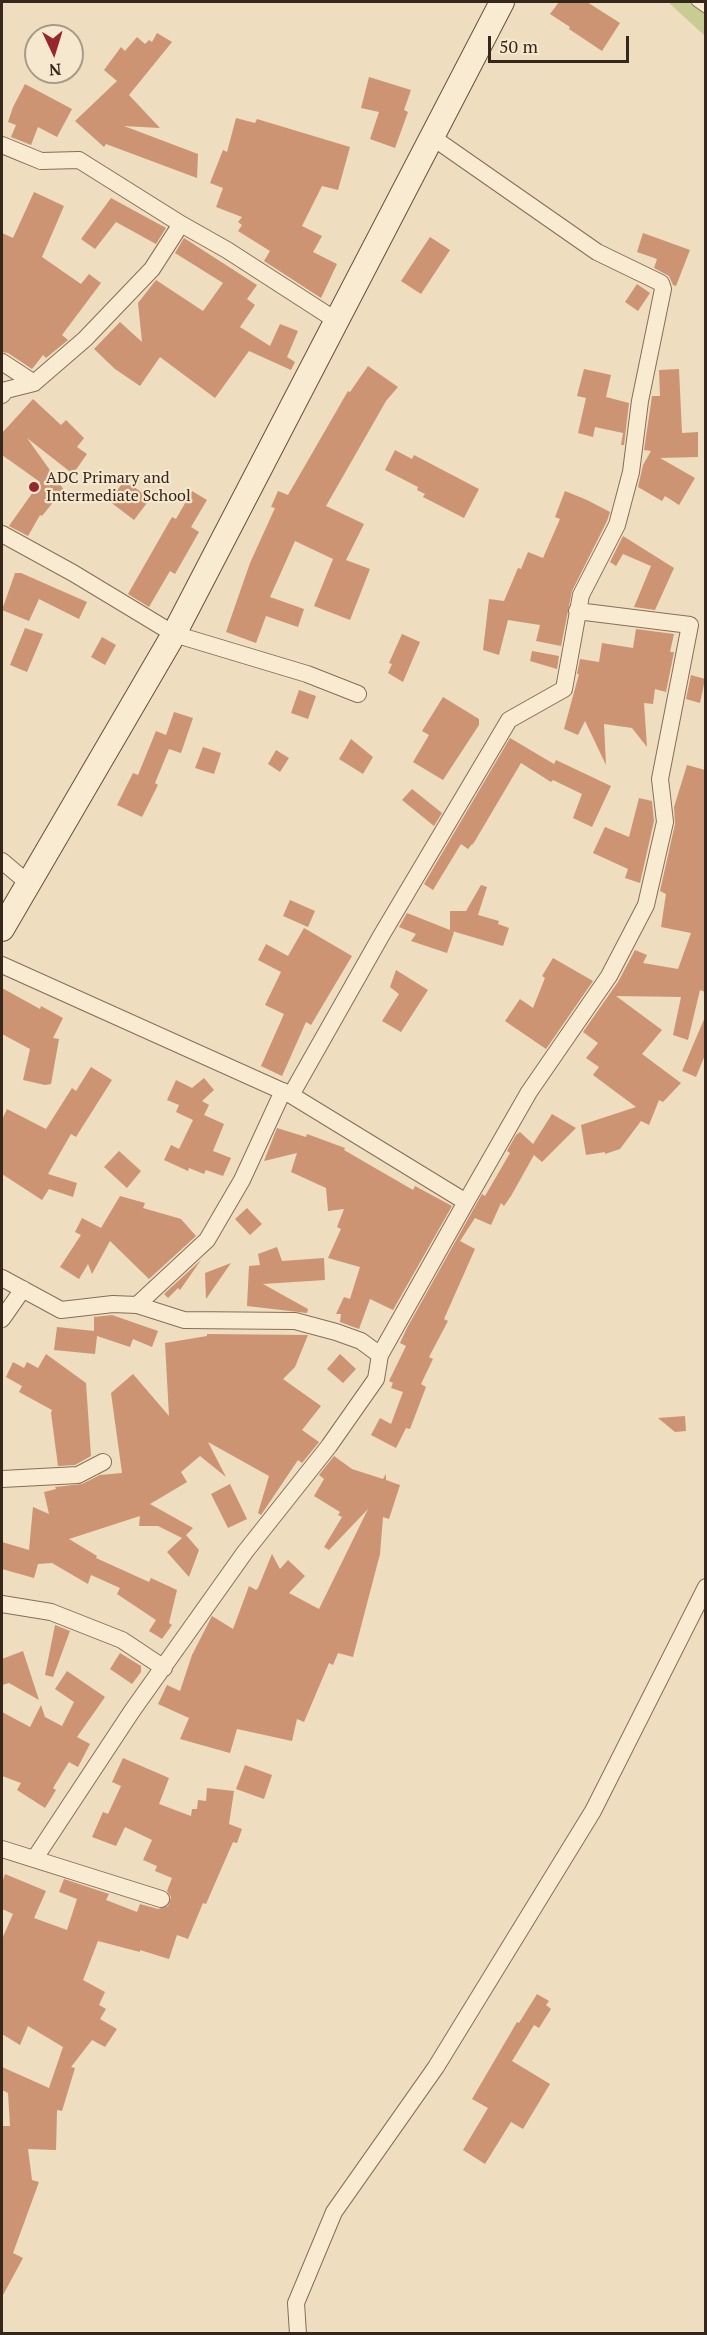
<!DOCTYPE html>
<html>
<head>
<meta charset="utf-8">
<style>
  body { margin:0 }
  #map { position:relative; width:707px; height:2335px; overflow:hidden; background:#eeddbe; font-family:"PT Serif",serif }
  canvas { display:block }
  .frame { position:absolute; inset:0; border:3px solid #35271c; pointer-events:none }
  .north { position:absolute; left:24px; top:24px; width:60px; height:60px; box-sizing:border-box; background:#f5e8ce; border:2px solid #a89b87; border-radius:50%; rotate:176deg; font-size:16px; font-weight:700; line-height:24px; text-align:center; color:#35271c }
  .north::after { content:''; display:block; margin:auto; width:21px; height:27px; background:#95272d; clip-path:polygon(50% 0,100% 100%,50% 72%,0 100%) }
  .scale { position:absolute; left:488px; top:36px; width:141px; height:27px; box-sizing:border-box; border:3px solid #35271c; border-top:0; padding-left:8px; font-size:18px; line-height:21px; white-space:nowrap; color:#35271c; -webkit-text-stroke:4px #f5e8ce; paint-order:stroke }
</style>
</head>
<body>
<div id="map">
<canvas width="707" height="2335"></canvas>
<div class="frame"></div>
<div class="north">N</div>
<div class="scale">50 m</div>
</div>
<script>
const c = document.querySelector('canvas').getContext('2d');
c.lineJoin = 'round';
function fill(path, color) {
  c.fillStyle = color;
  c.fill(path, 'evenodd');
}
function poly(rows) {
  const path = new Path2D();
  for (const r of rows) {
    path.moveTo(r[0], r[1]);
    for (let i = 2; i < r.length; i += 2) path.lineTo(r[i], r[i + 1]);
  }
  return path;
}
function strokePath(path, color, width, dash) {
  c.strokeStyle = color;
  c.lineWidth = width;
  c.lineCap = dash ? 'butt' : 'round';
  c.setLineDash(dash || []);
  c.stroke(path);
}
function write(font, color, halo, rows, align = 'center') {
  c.font = font + ' "PT Serif",serif';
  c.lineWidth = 4.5;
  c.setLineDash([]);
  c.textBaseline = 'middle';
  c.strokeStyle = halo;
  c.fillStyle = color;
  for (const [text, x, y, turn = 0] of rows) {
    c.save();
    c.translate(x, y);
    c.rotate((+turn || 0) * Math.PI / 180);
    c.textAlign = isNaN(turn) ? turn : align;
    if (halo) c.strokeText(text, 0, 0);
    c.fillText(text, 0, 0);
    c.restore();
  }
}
const green = poly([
  [668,2,705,2,705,36]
]);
const building = poly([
  [559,2,587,2,620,23,602,51,569,29,570,27,550,14],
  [157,33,172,42,129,95,160,128,124,126,198,154,197,178,106,144,104,147,75,121,117,81,104,70,121,47,125,51,137,37,145,44,149,40,152,42],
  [369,77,411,90,404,110,408,112,395,148,370,139,379,112,361,108],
  [25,84,72,109,57,137,38,127,31,145,11,137,16,125,8,122,13,107],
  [236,118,255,123,257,119,350,147,338,190,322,186,302,226,322,236,313,252,337,264,321,298,264,261,270,251,238,231,242,225,238,222,242,217,216,207,223,188,210,183,223,150,227,152],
  [34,192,64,206,42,257,81,284,89,274,101,283,62,335,68,340,46,358,43,355,32,369,8,353,2,352,2,233,13,238],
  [111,198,166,228,156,244,116,222,95,249,81,239],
  [643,233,690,250,676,286,673,285,669,276,654,268,657,259,637,252],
  [430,237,450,250,421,294,401,281],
  [184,238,257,285,247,299,255,305,240,327,270,346,280,324,298,331,287,357,295,362,291,370,249,351,215,398,160,357,140,386,115,369,94,349,120,322,142,342,138,303,156,280,203,311,223,283,175,253],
  [637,284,650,293,638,311,625,302],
  [368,366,398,387,386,401,326,506,364,524,346,560,370,569,350,620,314,606,333,559,295,541,270,597,304,609,298,627,266,616,256,643,226,632,250,563,275,508,271,507,278,491,288,495,348,391,350,392],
  [584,369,611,375,606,397,629,403,624,445,621,445,623,433,595,427,593,437,578,433,586,398,577,396],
  [679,369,682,433,698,432,698,457,660,458,695,478,679,505,665,496,662,501,638,487,643,465,651,451,644,450,652,396,660,396,659,370],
  [33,399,61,425,66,420,84,438,77,447,87,454,73,474,27,438,72,501,70,503,59,495,42,516,40,515,28,536,9,526,40,482,2,455,2,433],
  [395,450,412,459,414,455,479,489,464,518,423,497,425,494,417,490,418,487,385,470],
  [125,480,150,499,134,520,109,501],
  [192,491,207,500,191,527,199,532,175,574,170,571,149,607,128,594,172,517,176,519],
  [565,491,587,500,610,512,607,521,572,591,561,646,536,641,540,625,508,620,499,655,483,650,489,599,504,601,518,568,521,569,528,552,543,558,560,519,555,517],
  [623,536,674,568,655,610,634,607,651,566,623,554,616,566,610,562],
  [15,573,21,573,87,602,79,619,39,599,29,621,2,610],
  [25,628,43,634,27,672,10,665],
  [636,629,674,634,670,652,674,652,666,692,655,689,653,704,644,703,647,747,632,728,604,724,606,765,585,721,578,735,564,729,579,674,577,674,580,659,599,662,602,643,633,648],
  [402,634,420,642,403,682,388,673,392,664,389,663],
  [102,637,116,645,105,665,91,657],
  [532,651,559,656,557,669,530,661],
  [691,675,705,679,700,703,686,699],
  [299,690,316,696,308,719,291,713],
  [443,697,479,719,479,725,443,780,413,762,429,735,422,731],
  [174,712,193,718,181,753,169,749,155,783,158,785,142,817,117,805,133,773,138,775,156,731,166,735],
  [510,738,554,764,556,760,611,786,592,827,573,818,582,794,553,780,551,782,521,763,472,846,473,843,468,849,461,844,433,890,424,884],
  [351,739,373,757,363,774,339,759],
  [203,747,221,753,214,774,195,768],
  [276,750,289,758,280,772,268,764],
  [687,765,705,770,705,992,700,990,688,1040,673,1035,681,997,616,996,662,1030,642,1054,681,1083,663,1102,659,1100,649,1125,641,1121,620,1149,605,1154,605,1152,586,1155,581,1125,636,1107,593,1075,599,1067,586,1058,598,1043,583,1032,618,982,635,950,647,955,643,963,678,969,691,933,661,927,666,894,660,891,675,824,674,807],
  [412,789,442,813,434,826,402,800],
  [639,798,652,801,654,821,640,883,625,878,628,869,593,853,605,827,629,837],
  [481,885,487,887,478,915,499,921,498,924,509,928,503,946,452,931,454,932,447,953,411,941,416,934,399,927,407,913,450,930,450,911,466,911],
  [290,900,315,911,308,927,283,916],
  [304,928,352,956,311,1025,306,1022,282,1076,261,1066,284,1014,265,1005,281,972,258,960,266,944,288,956],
  [553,958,593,981,546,1049,505,1021,520,999,533,1008,545,978,542,976],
  [396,970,428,990,401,1032,382,1021,399,994,390,987],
  [2,988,40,1009,41,1006,63,1018,53,1038,59,1039,51,1084,45,1085,23,1080,30,1049,2,1034],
  [705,1017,705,1055,696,1077,682,1071],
  [91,1067,112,1080,76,1137,71,1134,48,1174,77,1183,73,1197,49,1189,42,1200,2,1174,2,1120,7,1109,46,1129,72,1088,76,1091],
  [204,1078,214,1090,202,1101,209,1105,204,1115,224,1124,213,1151,231,1158,223,1176,206,1170,204,1174,189,1168,188,1171,164,1160,171,1145,179,1149,193,1120,176,1112,179,1105,167,1100,176,1080,192,1088],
  [552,1114,576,1128,542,1162,534,1155,511,1196,504,1206,501,1203,491,1225,475,1218,460,1241,475,1249,444,1319,448,1321,429,1357,433,1359,421,1384,426,1387,410,1429,406,1428,396,1448,371,1435,380,1418,391,1424,403,1392,391,1388,393,1383,389,1381,406,1346,400,1343,407,1328,482,1194,485,1196,510,1153,507,1151,516,1135,520,1132,533,1144],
  [277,1128,306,1137,307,1134,345,1148,344,1150,413,1190,415,1186,452,1206,393,1310,370,1299,359,1329,340,1322,341,1314,336,1314,344,1297,350,1299,360,1267,328,1258,341,1229,337,1227,344,1209,328,1211,326,1188,291,1172,297,1153,264,1161],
  [119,1151,141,1171,127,1188,104,1167],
  [120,1196,145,1203,143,1208,181,1219,196,1236,149,1279,110,1241,92,1274,88,1264,79,1279,60,1267,81,1235,75,1232,82,1218,101,1228],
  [247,1208,262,1224,250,1235,235,1219],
  [277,1247,282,1261,324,1258,325,1280,263,1284,308,1309,307,1313,247,1306,249,1266,260,1265,258,1254],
  [201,1260,180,1290,178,1288,168,1298,164,1294],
  [231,1263,206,1299,205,1273],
  [112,1315,158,1331,152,1347,133,1339,130,1347,97,1336,95,1354,54,1350,57,1327,94,1331,94,1317],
  [207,1334,308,1335,295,1367,283,1379,321,1406,302,1430,319,1442,302,1463,298,1460,261,1515,258,1513,269,1476,208,1442,226,1477,200,1456,181,1472,187,1482,150,1504,193,1528,186,1535,199,1550,189,1577,167,1552,182,1538,158,1526,139,1526,140,1516,69,1539,97,1556,96,1558,149,1582,151,1578,177,1590,169,1623,172,1625,162,1639,149,1631,156,1620,117,1594,120,1588,91,1575,88,1584,52,1563,38,1564,34,1578,2,1569,2,1542,29,1550,33,1507,49,1514,44,1492,56,1489,55,1487,82,1484,100,1475,122,1473,111,1393,133,1374,169,1416,165,1343,207,1336],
  [46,1354,86,1383,91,1456,75,1465,58,1466,51,1413,52,1410,19,1392,22,1386,6,1377,13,1362,24,1368,27,1362,38,1368],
  [340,1354,356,1369,343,1383,327,1369],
  [685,1416,686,1431,675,1432,658,1418],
  [334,1456,352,1469,383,1479,386,1474,386,1480,400,1485,389,1519,383,1517,380,1554,353,1657,338,1653,333,1665,329,1663,304,1722,297,1719,292,1741,237,1729,230,1753,180,1739,189,1718,158,1704,167,1685,180,1691,192,1655,212,1616,233,1629,249,1586,256,1590,258,1588,272,1554,280,1569,288,1560,305,1576,289,1593,319,1609,368,1509,329,1550,324,1547,342,1517,338,1515,340,1512,314,1496,324,1479,319,1475],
  [230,1484,247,1519,228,1528,211,1494],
  [55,1625,70,1631,53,1677,45,1675],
  [23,1651,39,1700,9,1683,2,1685,2,1659],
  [120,1653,141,1666,141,1672,132,1684,110,1669],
  [67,1671,105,1697,77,1737,90,1744,78,1767,69,1762,53,1788,56,1790,45,1808,17,1790,21,1783,2,1776,2,1712,30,1727,41,1705,45,1717,62,1726,74,1702,55,1689],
  [123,1758,169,1778,159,1804,191,1816,192,1809,197,1809,198,1800,206,1801,207,1788,234,1791,229,1824,242,1829,237,1843,233,1842,206,1904,203,1903,188,1939,177,1935,169,1959,140,1950,140,1952,98,1941,83,1980,105,1992,99,2005,106,2009,100,2019,117,2029,105,2047,92,2040,71,2067,75,2068,62,2111,57,2110,56,2150,28,2149,32,2180,39,2182,13,2253,23,2258,2,2297,2,2126,10,2126,8,2093,2,2090,2,2067,49,2088,63,2047,28,2026,20,2045,2,2034,2,1939,13,1914,2,1909,2,1883,5,1874,46,1891,34,1918,67,1930,77,1899,59,1892,64,1879,109,1894,106,1900,137,1912,140,1904,158,1909,168,1906,171,1897,167,1891,172,1878,155,1871,157,1866,143,1860,152,1840,125,1827,116,1846,92,1837,103,1812,108,1814,121,1786,112,1782],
  [245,1765,272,1775,264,1799,236,1789],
  [537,1994,549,2001,546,2005,551,2009,539,2028,534,2025,512,2061,550,2084,523,2129,511,2122,485,2164,463,2150,488,2108,472,2099,517,2022,519,2023]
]);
const lane = poly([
  [696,2,706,9]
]);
const street = poly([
  [2,145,41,161,79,160,181,224],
  [2,362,34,383],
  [2,395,6,390,34,383,85,339,152,269,181,224,227,250,337,321],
  [2,534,73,573,174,634,307,674,358,694],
  [2,861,28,883],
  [2,965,291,1095,466,1202],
  [291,1095,381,936,509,720,564,689,581,595,617,525,631,472,640,401,663,289,661,283,597,252,432,137],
  [2,1278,61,1310,113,1304,137,1305,207,1240,242,1180,283,1091],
  [137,1305,184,1320,295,1321,336,1332,361,1341,380,1355],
  [2,1319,23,1289],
  [2,1479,78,1475,103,1462],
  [2,1604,51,1612,122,1640,164,1668],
  [2,1849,161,1899],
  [35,1858,132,1711,245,1552,329,1446,376,1379,380,1355,466,1202,529,1092,609,976,646,905,665,822,660,779,690,625,577,611],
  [298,2334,296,2303,334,2212,436,2067,593,1811,706,1587]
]);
const secondary = poly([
  [2,929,174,634,502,2]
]);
const markers = [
  [34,487,6,"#95272d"]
];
const poiNames = [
  ["ADC Primary and",46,478],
  ["Intermediate School",46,496]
];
fill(green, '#c8cc92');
fill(building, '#cc9473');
strokePath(lane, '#866e57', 10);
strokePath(street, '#866e57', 18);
strokePath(secondary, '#684f3a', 26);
strokePath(lane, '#f9ebd1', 8);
strokePath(street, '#f9ebd1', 16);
strokePath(secondary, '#f9ebd1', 24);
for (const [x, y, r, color] of markers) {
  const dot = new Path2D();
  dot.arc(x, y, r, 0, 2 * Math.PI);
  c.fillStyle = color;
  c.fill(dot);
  strokePath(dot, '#f5e8ce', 2);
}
write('16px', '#35271c', '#f5e8ce', poiNames, 'left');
</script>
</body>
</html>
